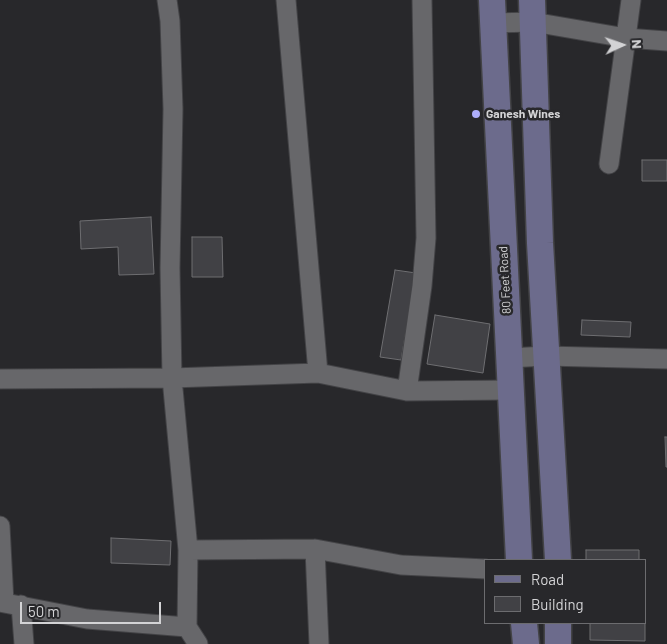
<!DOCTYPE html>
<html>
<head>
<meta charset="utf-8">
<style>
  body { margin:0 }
  #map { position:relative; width:667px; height:644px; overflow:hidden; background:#28282b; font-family:Barlow,sans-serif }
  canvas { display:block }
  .legend { position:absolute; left:484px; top:559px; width:162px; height:65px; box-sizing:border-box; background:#28282b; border:1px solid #6c6c6f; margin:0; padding:6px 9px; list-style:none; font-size:15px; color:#d3d3d5 }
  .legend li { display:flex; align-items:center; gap:10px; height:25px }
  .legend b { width:25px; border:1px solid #6c6c6f }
  .north { position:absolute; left:597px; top:20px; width:50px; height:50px; -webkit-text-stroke:4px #28282b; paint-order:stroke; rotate:87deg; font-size:14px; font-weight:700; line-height:20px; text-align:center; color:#d3d3d5 }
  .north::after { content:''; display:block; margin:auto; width:18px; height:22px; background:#d3d3d5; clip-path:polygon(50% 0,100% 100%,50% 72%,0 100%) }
  .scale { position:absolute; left:20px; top:602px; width:141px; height:22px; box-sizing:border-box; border:2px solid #d3d3d5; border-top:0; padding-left:6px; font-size:15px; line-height:18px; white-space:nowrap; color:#d3d3d5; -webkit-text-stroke:4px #28282b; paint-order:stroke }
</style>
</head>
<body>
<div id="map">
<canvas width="667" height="644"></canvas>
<ul class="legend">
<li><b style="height:6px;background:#6c6b8c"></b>Road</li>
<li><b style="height:14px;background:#414145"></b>Building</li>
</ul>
<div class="north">N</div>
<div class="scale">50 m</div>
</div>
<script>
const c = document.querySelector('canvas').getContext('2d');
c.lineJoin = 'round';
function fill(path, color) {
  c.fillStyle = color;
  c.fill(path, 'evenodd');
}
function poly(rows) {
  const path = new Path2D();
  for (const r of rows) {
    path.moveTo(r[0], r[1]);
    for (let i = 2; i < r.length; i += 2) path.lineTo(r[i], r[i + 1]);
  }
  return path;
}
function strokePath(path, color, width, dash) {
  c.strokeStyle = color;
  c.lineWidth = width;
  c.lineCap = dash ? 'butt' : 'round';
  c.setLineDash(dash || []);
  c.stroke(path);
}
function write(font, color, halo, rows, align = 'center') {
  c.font = font + ' Barlow,sans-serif';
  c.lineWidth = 5;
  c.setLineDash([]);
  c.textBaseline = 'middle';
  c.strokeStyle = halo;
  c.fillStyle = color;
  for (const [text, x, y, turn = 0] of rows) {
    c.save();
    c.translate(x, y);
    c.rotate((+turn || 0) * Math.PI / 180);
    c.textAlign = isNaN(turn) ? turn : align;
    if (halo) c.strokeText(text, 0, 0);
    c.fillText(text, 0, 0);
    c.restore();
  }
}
const building = poly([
  [642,160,667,160,667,181,642,181,642,160],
  [151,217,154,274,119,275,118,247,81,249,80,221,151,217],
  [192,237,222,237,223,277,192,277,192,237],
  [395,270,416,273,401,360,380,357,395,270],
  [435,315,490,324,483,373,427,364,435,315],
  [582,320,631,322,630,337,581,335,582,320],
  [665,437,667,437,667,467,666,467,665,437],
  [111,538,171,541,170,565,111,563,111,538],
  [586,550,639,550,639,560,586,560,586,550],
  [590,623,645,623,645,641,590,640,590,623]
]);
const street = poly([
  [286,0,318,373],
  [493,23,533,22,626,38,667,41],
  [609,164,631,0],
  [509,358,546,356,667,359],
  [0,379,172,378,318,373,407,391,511,390],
  [407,391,422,286,426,238,422,0],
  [0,526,4,602],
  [315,549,319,644],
  [188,550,315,549,401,565,486,569],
  [0,602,87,619,187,627,188,550,172,378,170,268,173,109,170,21,167,0],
  [21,605,24,644],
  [187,627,198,644]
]);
const secondary = poly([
  [492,0,519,560],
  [532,0,540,243,558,560],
  [524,623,526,644],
  [558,644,558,623]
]);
const markers = [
  [476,114,5,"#aeaefb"]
];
const poiNames = [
  ["Ganesh Wines",486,114]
];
const streetNames = [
  ["80 Feet Road",505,280,-93]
];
fill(building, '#414145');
strokePath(building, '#6e6e71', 1);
strokePath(street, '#434346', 21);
strokePath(secondary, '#434346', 29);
strokePath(street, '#67676a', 19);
strokePath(secondary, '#6c6b8c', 26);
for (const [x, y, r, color] of markers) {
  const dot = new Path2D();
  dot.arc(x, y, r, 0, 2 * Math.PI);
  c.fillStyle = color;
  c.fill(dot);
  strokePath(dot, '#28282b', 2);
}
write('bold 12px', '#d3d3d5', '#28282b', poiNames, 'left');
write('12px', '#d3d3d5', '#28282b', streetNames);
</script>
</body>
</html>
